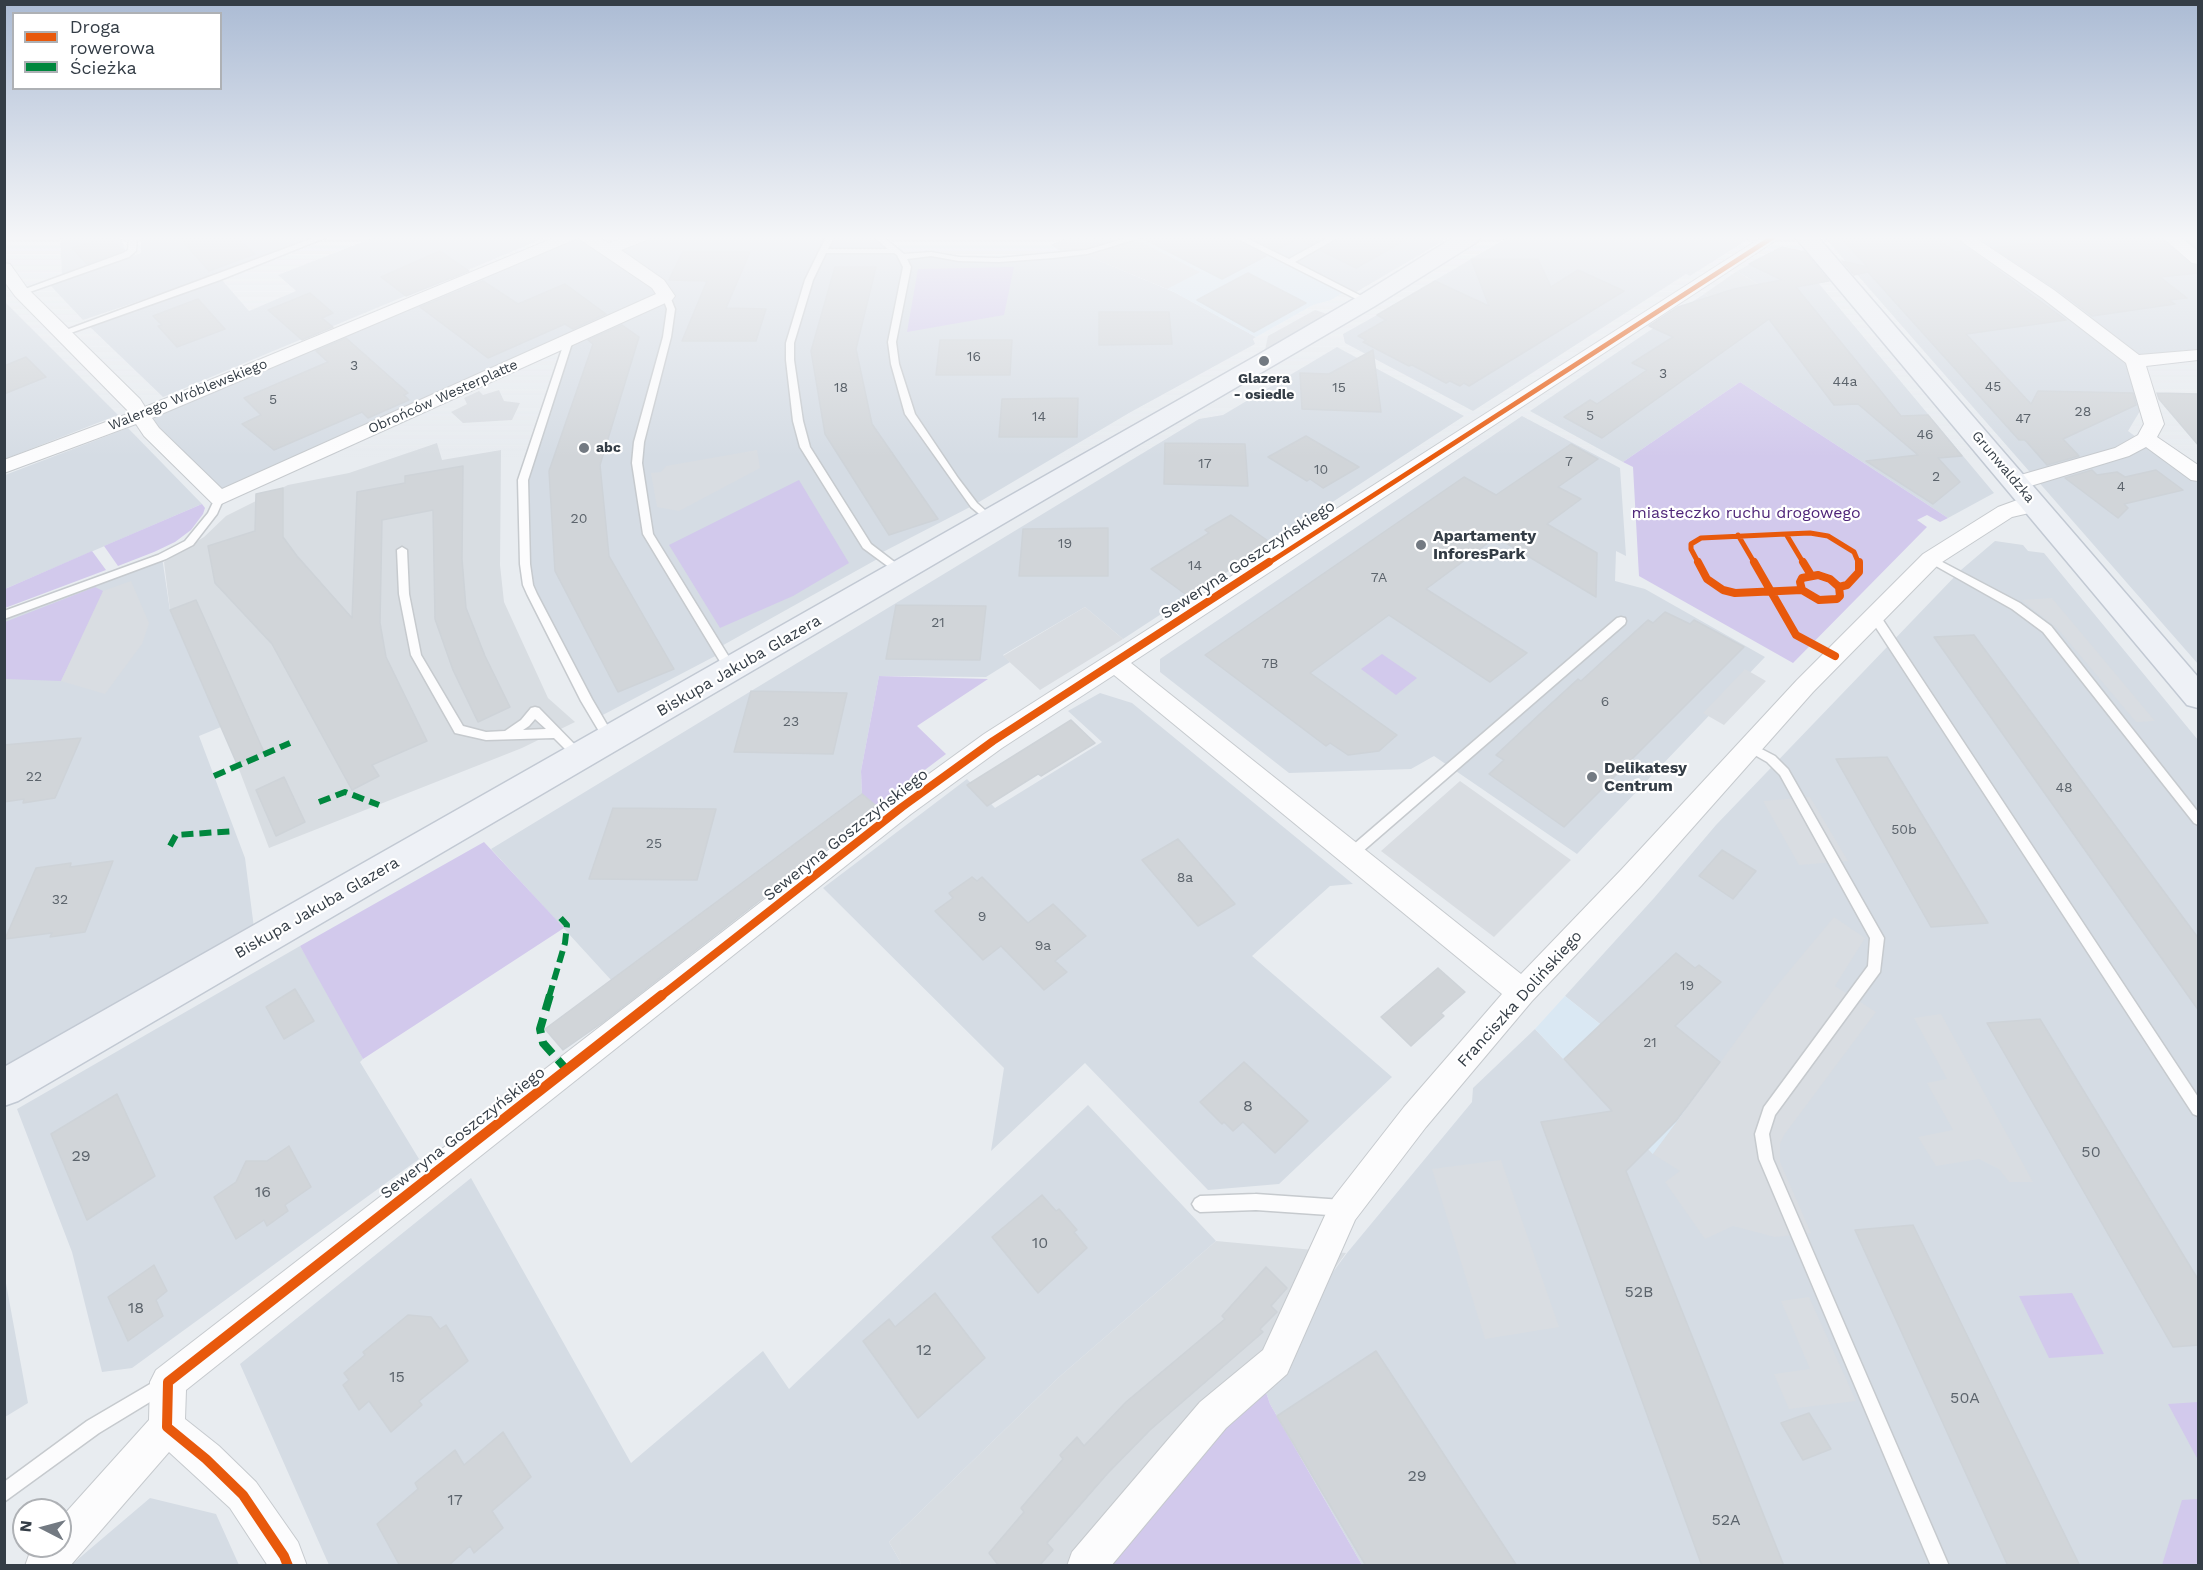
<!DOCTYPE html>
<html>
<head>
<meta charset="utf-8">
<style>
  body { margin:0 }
  #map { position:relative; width:2203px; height:1570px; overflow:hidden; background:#e8ecf0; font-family:"Work Sans",sans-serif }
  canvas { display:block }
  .frame { position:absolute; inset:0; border:6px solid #343d46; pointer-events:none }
  .legend { position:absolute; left:12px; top:12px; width:210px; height:78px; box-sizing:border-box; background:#fff; border:2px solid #aeb1b5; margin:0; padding:8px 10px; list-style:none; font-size:18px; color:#343d46 }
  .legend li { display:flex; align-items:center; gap:12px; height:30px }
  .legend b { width:30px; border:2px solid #aeb1b5 }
  .north { position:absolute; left:12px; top:1498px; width:60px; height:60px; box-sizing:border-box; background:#fff; border:2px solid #aeb1b5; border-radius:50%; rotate:276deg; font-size:16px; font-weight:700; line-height:24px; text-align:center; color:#343d46 }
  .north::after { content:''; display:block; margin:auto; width:21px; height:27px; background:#737a82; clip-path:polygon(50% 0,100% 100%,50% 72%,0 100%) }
</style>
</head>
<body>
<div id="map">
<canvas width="2203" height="1570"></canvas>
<div class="frame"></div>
<ul class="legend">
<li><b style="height:8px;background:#e8590c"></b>Droga rowerowa</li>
<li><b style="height:8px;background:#00873e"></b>Ścieżka</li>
</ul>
<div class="north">N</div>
</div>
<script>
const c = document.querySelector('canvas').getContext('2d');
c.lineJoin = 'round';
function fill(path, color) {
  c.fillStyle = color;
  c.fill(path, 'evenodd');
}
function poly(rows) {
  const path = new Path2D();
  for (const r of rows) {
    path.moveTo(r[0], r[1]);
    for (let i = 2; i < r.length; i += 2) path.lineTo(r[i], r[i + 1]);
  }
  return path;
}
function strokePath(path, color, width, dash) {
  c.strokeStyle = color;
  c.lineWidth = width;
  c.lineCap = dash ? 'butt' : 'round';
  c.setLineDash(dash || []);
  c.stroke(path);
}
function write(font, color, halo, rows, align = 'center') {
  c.font = font + ' "Work Sans",sans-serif';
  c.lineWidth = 4.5;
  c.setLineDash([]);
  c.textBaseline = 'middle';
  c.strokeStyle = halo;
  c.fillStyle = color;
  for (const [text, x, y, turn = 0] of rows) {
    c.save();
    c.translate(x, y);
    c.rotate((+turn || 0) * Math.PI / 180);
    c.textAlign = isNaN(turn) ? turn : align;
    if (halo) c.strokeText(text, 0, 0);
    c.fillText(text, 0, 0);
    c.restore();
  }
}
const residential = poly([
  [60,237,121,237,126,253,62,275],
  [141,237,315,237,214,276,83,320,49,284,141,253],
  [375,237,547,237,163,397,89,326,222,280,249,311,296,291,278,275],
  [570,237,585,237,608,249,641,237,879,237,901,257,918,254,959,259,999,260,1081,253,1174,292,1256,337,1253,339,1255,344,1129,413,974,505,879,554,881,557,718,648,721,653,597,718,532,594,523,491,569,341,219,498,142,415],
  [1239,237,1450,237,1353,294],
  [1508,237,1752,237,1690,276,1686,274,1473,411,1345,343,1343,334,1377,315,1436,345,1493,308,1434,281],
  [1824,237,2198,237,2198,349,2124,358,2140,411,2128,431,2198,483,2198,664],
  [1782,247,1790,249,1994,493,1948,518,1740,382,1623,462,1530,411,1704,294,1733,312,1772,293,1737,271],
  [4,301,118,415,5,459],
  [1337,347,1464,416,1123,639,1085,607,1003,655,1010,662,986,677,879,676,861,771,862,794,611,980,491,849,1199,419,1223,415],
  [1522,416,1620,468,1626,556,1616,551,1615,581,1645,589,1765,657,1577,854,1434,756,1411,769,1289,773,1160,672,1160,659],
  [128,428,202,504,5,589,5,475],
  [1995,541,2023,545,2028,551,2044,553,2198,740,2198,1565,1362,1565,1270,1404,1259,1372,1347,1253,1472,1102,1473,1088,1535,1029,1653,1154,1628,1065,1591,1033,1600,1024,1565,996,1654,898,1716,825,1961,570],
  [162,557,170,611,221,727,199,736,245,858,254,928,5,1067,5,615],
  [1100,693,1132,703,1353,884,1330,886,1252,956,1392,1077,1279,1184,1208,1190,1085,1063,991,1151,1004,1068,823,888,967,779,995,808,1102,742,1068,711],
  [300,946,339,1011,363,1059,360,1062,419,1159,132,1368,102,1372,72,1252,17,1109],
  [1088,1105,1216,1241,1058,1378,889,1542,901,1563,899,1565,329,1565,240,1364,471,1178,631,1463,763,1351,789,1389],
  [5,1278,28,1403,5,1417,4,1417],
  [150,1498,216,1514,239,1565,70,1566]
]);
const commercial = poly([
  [1139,237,1238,237,1346,291,1331,300,1313,305,1256,337,1174,292,1081,253],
  [1565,996,1600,1024,1591,1033,1686,1111,1653,1154,1535,1029]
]);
const industrial = poly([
  [1068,237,1139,237,1067,255,1051,245],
  [1737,271,1773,294,1733,312,1704,294],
  [437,443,442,460,501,450,500,565,504,602,548,698,575,722,522,748,269,848,237,764,170,610,164,562,204,537,226,516,288,485,349,473],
  [1216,1241,1346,1253,1259,1372,1109,1565,899,1565,901,1563,889,1542,1058,1378]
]);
const green = poly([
  [1014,267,1004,315,907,332,918,269],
  [1740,382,1948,518,1940,522,1927,515,1917,520,1927,527,1793,663,1639,576,1633,467,1623,462],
  [799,480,849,563,793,596,720,628,669,545],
  [202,504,205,508,203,514,191,530,175,542,154,552,118,566,104,546],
  [92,551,106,570,5,608,5,589],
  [95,587,103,591,102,597,61,681,5,679,5,622],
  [1382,654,1417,678,1396,695,1361,669],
  [879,676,988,679,917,726,946,754,877,806,862,794,861,771],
  [484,842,564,928,363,1059,300,946],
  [2072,1293,2104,1354,2049,1358,2019,1296],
  [1259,1372,1270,1404,1362,1565,1109,1566],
  [2198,1402,2198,1460,2168,1404],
  [2198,1499,2198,1565,2162,1565,2182,1500]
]);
const parking = poly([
  [1135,239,1200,272,1167,289,1081,253],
  [1315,310,1327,314,1265,350,1268,336],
  [499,390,504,401,520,403,512,420,463,423,451,412,467,404,464,398,479,391,483,395],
  [757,450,760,468,679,511,657,507,651,473,661,472,666,466],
  [131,581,149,623,142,644,105,694,61,681,103,591],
  [2052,598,2155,721,2136,722,2057,628,2021,600],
  [1085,607,1123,639,1040,690,1003,656],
  [1745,669,1766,681,1724,725,1703,713],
  [1460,781,1571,860,1494,937,1381,851],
  [1810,797,1848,861,1799,865,1763,801],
  [1834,917,1865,938,1835,986,1876,1012,1784,1135,1780,1144,1780,1162,1811,1233,1775,1237,1733,1226,1705,1239,1665,1182,1680,1171,1653,1154,1774,989],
  [1941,1014,2033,1182,2009,1182,1999,1169,1979,1159,1936,1166,1918,1137,1953,1130,1927,1083,1947,1079,1914,1018],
  [1501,1160,1559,1327,1485,1339,1432,1169],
  [1809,1297,1856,1401,1789,1409,1774,1374,1810,1369,1781,1301]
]);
const building = poly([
  [107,237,123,250,87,264,72,248,107,237],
  [179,237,235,237,255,254,209,271,179,237],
  [1145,237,1232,237,1266,256,1222,279,1144,239,1145,237],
  [1249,237,1324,237,1310,245,1298,239,1276,250,1249,237],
  [1341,237,1411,237,1356,268,1320,250,1341,237],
  [1840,237,1936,237,1955,252,1970,250,2066,320,1966,334,2031,404,2038,391,2133,393,2136,405,2063,439,2079,456,2047,465,2025,440,2019,440,1868,272,1854,275,1842,261,1868,267,1840,237],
  [2086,237,2160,237,2191,265,2199,266,2199,273,2160,277,2187,298,2169,300,2175,304,2092,316,2055,288,1994,248,2086,237],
  [1782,247,1805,252,1829,281,1796,287,1901,416,1928,415,1962,456,1938,458,1960,482,1933,504,1866,461,1918,455,1858,404,1834,405,1769,319,1602,438,1564,417,1590,400,1597,404,1647,370,1632,363,1673,337,1649,326,1678,307,1734,289,1782,280,1749,264,1782,247],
  [440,251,469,271,406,296,381,277,440,251],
  [683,251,750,252,726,308,766,309,756,341,682,341,707,281,669,280,683,251],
  [1471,259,1538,259,1551,287,1578,270,1624,291,1469,386,1464,383,1460,386,1450,381,1446,383,1412,365,1409,366,1363,342,1366,340,1358,336,1386,320,1377,315,1435,281,1489,306,1471,259],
  [835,267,876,267,856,349,872,424,938,519,889,535,825,434,811,351,835,267],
  [1248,273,1306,303,1254,332,1197,300,1248,273],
  [483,281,518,304,565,284,606,314,573,329,565,324,488,358,420,307,483,281],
  [310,293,333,313,322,318,333,327,302,340,268,310,310,293],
  [198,299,225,329,177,347,158,326,162,325,153,316,198,299],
  [1099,312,1169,312,1172,344,1099,345,1099,312],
  [622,325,639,337,600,465,609,556,674,669,618,692,555,571,549,471,593,344,588,340,622,325],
  [346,338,408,393,404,395,409,400,368,418,362,412,274,450,242,424,261,415,244,398,328,362,316,351,346,338],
  [940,340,1012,340,1010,375,936,375,940,340],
  [1373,350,1381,412,1302,409,1300,373,1329,374,1373,350],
  [26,357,46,377,4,394,4,366,26,357],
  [2157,393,2199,394,2199,446,2159,399,2157,393],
  [1078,398,1077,437,999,437,1002,399,1078,398],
  [1306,436,1359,467,1323,488,1310,479,1307,481,1268,457,1306,436],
  [1165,443,1245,444,1248,486,1164,484,1165,443],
  [1571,444,1598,459,1558,487,1581,499,1547,524,1597,553,1596,597,1496,537,1426,589,1527,653,1490,682,1389,615,1310,673,1397,735,1379,751,1348,755,1330,743,1326,746,1205,655,1464,477,1496,495,1571,444],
  [463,466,462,559,466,608,485,656,510,707,478,722,453,670,435,619,433,510,382,520,380,623,386,657,427,741,372,765,379,776,352,790,272,644,215,583,208,546,255,531,256,494,283,488,283,537,297,556,352,618,357,492,405,483,405,476,463,466],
  [2092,470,2097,475,2117,472,2125,477,2156,470,2183,490,2124,504,2128,508,2118,518,2065,478,2092,470],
  [1231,515,1271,543,1188,596,1151,569,1209,533,1205,530,1231,515],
  [1108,528,1108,576,1019,576,1023,529,1108,528],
  [196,600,264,752,237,764,170,610,196,600],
  [896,605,986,606,980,660,886,659,896,605],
  [1665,612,1690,624,1694,620,1744,647,1564,827,1489,774,1504,760,1496,755,1542,712,1578,679,1581,681,1648,620,1653,623,1665,612],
  [1974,635,2199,939,2199,1011,1934,637,1974,635],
  [751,691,847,693,833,754,734,752,751,691],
  [1071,720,1095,743,1041,776,1038,774,987,806,967,785,1071,720],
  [81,738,55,798,23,803,24,799,4,802,4,745,81,738],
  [1887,757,1918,808,1988,923,1931,927,1836,759,1887,757],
  [284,777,305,822,276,836,256,790,284,777],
  [862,794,879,808,602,1023,563,1050,545,1029,862,794],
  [613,808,716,809,697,880,589,879,613,808],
  [1178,839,1235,904,1198,926,1142,860,1178,839],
  [1722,850,1756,871,1733,899,1699,876,1722,850],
  [113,861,85,932,50,937,52,933,5,939,36,868,71,863,70,867,113,861],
  [972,877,977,881,982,877,1028,923,1053,904,1086,936,1055,961,1067,972,1044,990,1001,946,983,960,935,911,953,898,949,893,972,877],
  [1676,953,1695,968,1699,965,1721,982,1675,1026,1720,1062,1676,1121,1626,1171,1784,1566,1702,1566,1541,1122,1612,1111,1564,1059,1676,953],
  [1438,968,1465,992,1441,1013,1444,1016,1411,1046,1381,1017,1438,968],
  [295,989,314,1021,284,1039,266,1007,295,989],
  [2040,1019,2199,1281,2199,1345,2173,1347,1987,1023,2040,1019],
  [1244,1062,1308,1121,1275,1153,1243,1122,1233,1131,1224,1122,1222,1124,1200,1102,1244,1062],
  [117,1094,155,1176,87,1220,51,1134,117,1094],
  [289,1146,311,1187,285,1205,288,1211,267,1226,264,1220,236,1239,214,1197,236,1182,246,1161,267,1161,289,1146],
  [1042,1195,1056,1211,1059,1209,1077,1230,1074,1232,1087,1248,1038,1293,992,1237,1042,1195],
  [1913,1225,2080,1566,2008,1566,1855,1230,1913,1225],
  [154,1265,167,1291,156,1300,163,1316,128,1341,108,1297,154,1265],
  [1266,1267,1287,1288,1271,1306,1277,1312,1260,1329,1263,1332,1150,1430,1107,1474,1047,1543,1053,1550,1039,1566,999,1566,989,1553,1024,1512,1021,1508,1063,1459,1060,1455,1077,1437,1084,1446,1126,1402,1225,1319,1222,1316,1266,1267],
  [935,1293,985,1358,918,1418,863,1341,889,1319,895,1327,935,1293],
  [408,1315,431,1317,440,1329,446,1325,468,1361,419,1401,422,1405,391,1432,369,1401,359,1410,343,1385,349,1380,344,1373,365,1355,363,1352,408,1315],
  [1376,1351,1517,1566,1366,1566,1277,1416,1376,1351],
  [1809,1413,1831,1449,1803,1460,1781,1423,1809,1413],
  [503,1432,531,1477,492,1511,503,1528,474,1553,470,1546,448,1566,400,1566,377,1524,418,1489,415,1483,455,1450,464,1465,503,1432]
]);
const lane = poly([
  [129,237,137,237,136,251,129,257,24,294,17,292,123,253,128,250,129,237],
  [316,237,327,237,220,280,65,335,58,333,316,237],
  [826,237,834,237,828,249,888,249,874,237,883,237,904,254,931,252,959,257,999,258,1086,250,1130,237,1143,237,1087,254,1053,258,999,262,959,261,931,256,907,259,911,267,896,342,899,364,915,414,958,478,977,503,994,518,994,522,990,523,971,507,905,414,891,364,888,342,903,267,897,255,894,253,826,253,813,280,794,343,794,360,803,421,810,447,871,544,905,570,906,572,905,574,901,576,863,548,800,447,793,421,786,360,786,343,805,280,826,237],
  [1234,237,1244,237,1289,259,1329,237,1339,237,1295,262,1371,301,1364,303,1234,237],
  [663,294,669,294,675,309,671,337,644,442,642,463,653,534,737,670,731,674,727,673,643,534,632,463,634,442,663,337,667,309,662,296,663,294],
  [569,337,573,340,528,480,530,564,533,585,537,594,592,699,616,740,610,744,606,743,581,701,527,594,523,585,520,564,518,480,565,340,569,337],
  [219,495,224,498,217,514,193,545,166,559,4,619,4,611,158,555,185,541,208,513,216,496,219,495],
  [402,547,407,550,409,594,421,655,463,726,486,732,505,731,521,720,531,708,535,707,539,708,583,753,585,756,583,759,575,759,554,738,486,740,455,733,411,655,399,594,397,550,402,547],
  [535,719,546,729,523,730,529,726,535,719],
  [1931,556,2020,603,2051,626,2198,812,2198,825,2194,823,2043,632,2012,609,1927,561,1926,559,1927,557,1931,556],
  [1875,613,1879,614,2198,1097,2198,1116,2193,1114,1871,620,1870,617,1871,614,1875,613],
  [1621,617,1625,618,1626,621,1625,624,1355,858,1351,859,1347,858,1345,854,1347,850,1617,618,1621,617],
  [1750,743,1775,756,1788,769,1884,938,1880,972,1775,1115,1769,1134,1773,1159,1949,1566,1931,1566,1759,1159,1755,1134,1764,1107,1868,966,1870,938,1780,775,1767,762,1746,750,1744,747,1746,744,1750,743],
  [1256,1194,1343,1200,1348,1203,1351,1208,1348,1213,1343,1216,1256,1210,1200,1212,1195,1209,1192,1204,1195,1199,1200,1196,1256,1194],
  [162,1377,168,1379,170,1385,168,1391,99,1433,4,1502,4,1482,87,1421,162,1377]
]);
const street = poly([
  [556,237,598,237,609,243,625,237,649,237,647,240,621,250,664,280,675,296,672,300,219,505,212,503,144,436,136,424,4,473,4,460,130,413,15,296,4,281,4,263,10,264,27,288,140,399,145,407,556,237],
  [578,238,652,288,656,294,222,489,159,428,152,418,578,238],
  [1762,237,1781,237,1131,663,1521,974,1621,870,1797,680,1923,554,1998,507,2020,499,2035,498,2042,500,2045,505,2042,510,2012,517,1939,564,1813,692,1641,886,1532,1001,1426,1127,1355,1220,1287,1374,1226,1428,1111,1566,1067,1566,1072,1552,1200,1402,1263,1350,1333,1198,1404,1107,1502,994,1114,675,1002,748,911,814,186,1390,185,1419,219,1446,256,1482,298,1542,307,1566,268,1566,230,1508,169,1452,70,1566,25,1566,30,1552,36,1546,60,1546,60,1519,149,1420,150,1382,156,1370,893,800,984,734,1762,237],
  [1955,237,1974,237,2054,290,2139,355,2198,350,2198,360,2146,366,2164,424,2157,437,2198,465,2198,481,2191,480,2146,447,2129,456,2024,488,2017,490,2010,488,2007,483,2010,478,2115,448,2138,435,2144,424,2126,363,2042,298,1955,237],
  [2162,237,2180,237,2198,251,2198,264,2192,263,2162,237]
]);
const secondary = poly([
  [1454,237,1480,237,1477,242,1375,306,18,1101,4,1106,4,1067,1256,356,1359,296,1454,237],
  [1795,237,1818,237,2198,677,2198,708,2187,705,1795,237]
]);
const quietFar1 = poly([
  [214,776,290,743],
  [319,802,345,792,379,805],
  [170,846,176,835,235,831],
  [549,997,565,943,567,925,558,915]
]);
const quiet = poly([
  [550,995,540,1029,543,1043,566,1069]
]);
const cyclewayFar2 = poly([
  [1786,534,1810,533,1828,536,1854,552,1859,564],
  [1738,535,1755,564],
  [1267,564,1773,237],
  [1699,564,1691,549,1691,544,1701,538,1786,534,1804,564]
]);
const cyclewayFar1 = poly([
  [1698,562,1707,579,1723,590,1735,593,1802,590],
  [1754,562,1796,635,1835,656],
  [1803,562,1811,575],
  [1818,575,1830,579,1839,587,1840,596,1837,599,1819,600,1802,590,1800,582,1802,578,1818,575],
  [1839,587,1847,585,1859,572,1859,562],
  [660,997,902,807,993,741,1269,562]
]);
const cycleway = poly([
  [288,1566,284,1556,243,1495,206,1459,167,1427,168,1382,662,995]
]);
const markers = [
  [1264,361,6,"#737a82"],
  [584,448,6,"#737a82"],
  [1421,545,6,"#737a82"],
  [1592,777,6,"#737a82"]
];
const numberNames = [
  ["16",974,357],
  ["3",354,366],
  ["3",1663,374],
  ["44a",1845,382],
  ["45",1993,387],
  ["18",841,388],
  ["15",1339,388],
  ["5",273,400],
  ["28",2083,412],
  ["5",1590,416],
  ["14",1039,417],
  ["47",2023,419],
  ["46",1925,435],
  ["7",1569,462],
  ["17",1205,464],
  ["10",1321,470],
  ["2",1936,477],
  ["4",2121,487],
  ["20",579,519],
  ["19",1065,544],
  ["14",1195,566],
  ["7A",1379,578],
  ["21",938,623],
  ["7B",1270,664],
  ["6",1605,702],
  ["23",791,722],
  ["22",34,777],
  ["48",2064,788],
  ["50b",1904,830],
  ["25",654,844],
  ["8a",1185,878],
  ["32",60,900],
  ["9",982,917],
  ["9a",1043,946],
  ["19",1687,986],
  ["21",1650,1043]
];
const farPoinames = [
  ["Glazera",1264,379],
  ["- osiedle",1264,395],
  ["abc",596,448,"left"]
];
const farStreetnames = [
  ["Walerego Wróblewskiego",188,395,-22],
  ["Obrońców Westerplatte",443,397,-24],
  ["Grunwaldzka",2003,467,50]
];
const parkNames = [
  ["miasteczko ruchu drogowego",1746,513]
];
const poiNames = [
  ["Apartamenty",1433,536],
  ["InforesPark",1433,554],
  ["Delikatesy",1604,768],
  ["Centrum",1604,786]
];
const streetNames = [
  ["Seweryna Goszczyńskiego",1248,560,-33],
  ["Biskupa Jakuba Glazera",739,666,-30],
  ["Seweryna Goszczyńskiego",846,835,-38],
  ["Biskupa Jakuba Glazera",317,908,-30],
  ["Franciszka Dolińskiego",1520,999,-48],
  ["Seweryna Goszczyńskiego",463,1133,-38]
];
const nearNumbernames = [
  ["8",1248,1106],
  ["50",2091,1152],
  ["29",81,1156],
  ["16",263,1192],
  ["10",1040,1243],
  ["52B",1639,1292],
  ["18",136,1308],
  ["12",924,1350],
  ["15",397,1377],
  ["50A",1965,1398],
  ["29",1417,1476],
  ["17",455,1500],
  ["52A",1726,1520]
];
fill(residential, '#d5dce4');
fill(commercial, '#dae8f3');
fill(industrial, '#d8dde2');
fill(green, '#d2c9ec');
fill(parking, '#d9dde2');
fill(building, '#d1d5d9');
strokePath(building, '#ced3d8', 1.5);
strokePath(lane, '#c6cace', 3);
strokePath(street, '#c6cace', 2);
strokePath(secondary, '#c2c9d3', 3);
fill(lane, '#fcfcfd');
fill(street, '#fcfcfd');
fill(secondary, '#eef1f6');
strokePath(quietFar1, '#00873e', 6, [12, 6]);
strokePath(quiet, '#00873e', 8, [16, 8]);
strokePath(cyclewayFar2, '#e8590c', 5);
strokePath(cyclewayFar1, '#e8590c', 8);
strokePath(cycleway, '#e8590c', 10);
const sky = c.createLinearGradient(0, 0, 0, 457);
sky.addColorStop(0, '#abbbd4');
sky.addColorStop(0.52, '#f5f6f8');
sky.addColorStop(1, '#f5f6f800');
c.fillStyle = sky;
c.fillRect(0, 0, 2203, 457);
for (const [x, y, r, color] of markers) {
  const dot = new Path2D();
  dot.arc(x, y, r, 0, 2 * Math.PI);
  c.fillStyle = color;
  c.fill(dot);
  strokePath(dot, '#fff', 2);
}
write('14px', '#5c646c', null, numberNames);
write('bold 14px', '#343d46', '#fff', farPoinames);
write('14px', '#343d46', '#fff', farStreetnames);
write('16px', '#4f2679', '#fff', parkNames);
write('bold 16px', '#343d46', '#fff', poiNames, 'left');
write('16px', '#343d46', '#fff', streetNames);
write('16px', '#5c646c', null, nearNumbernames);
</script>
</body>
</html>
